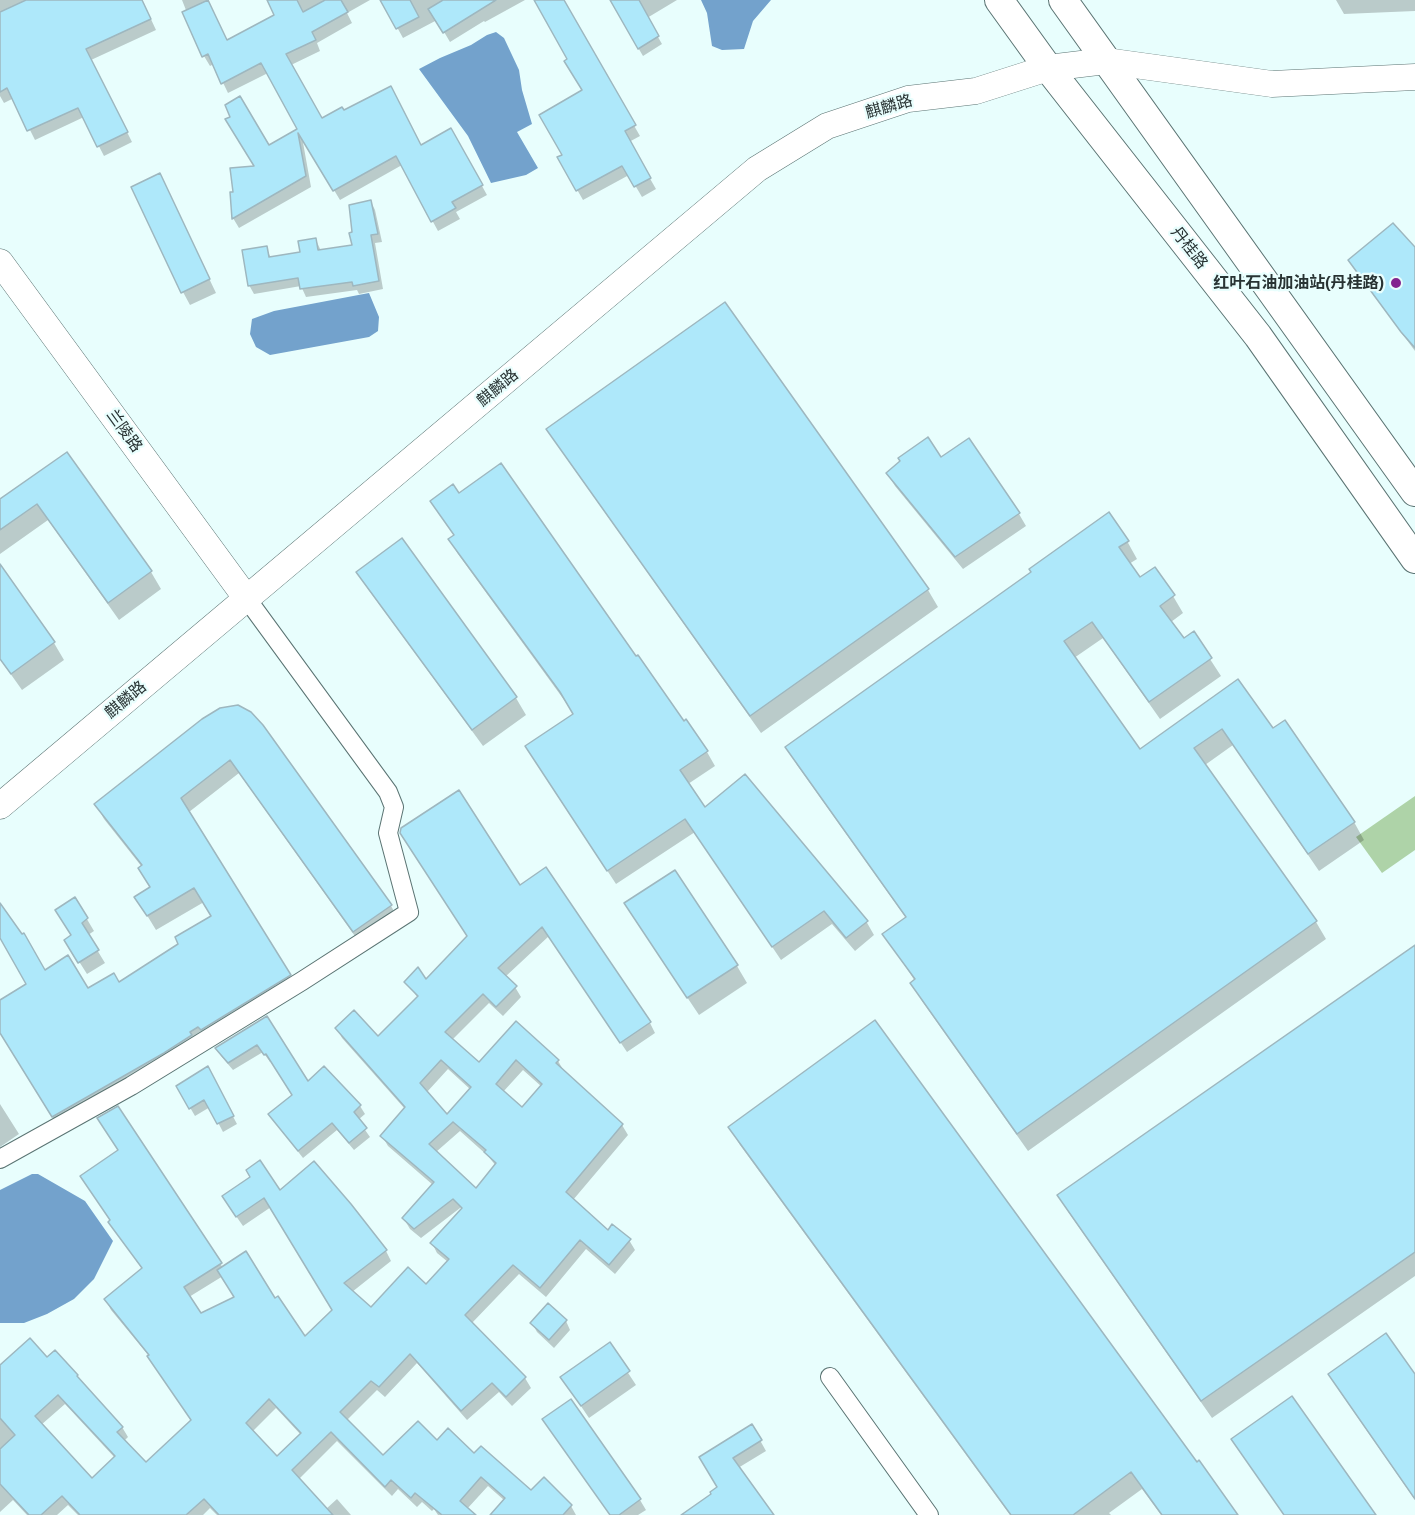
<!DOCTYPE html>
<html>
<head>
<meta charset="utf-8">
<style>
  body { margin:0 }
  canvas { display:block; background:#e8fefd }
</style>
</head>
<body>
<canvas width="1415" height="1515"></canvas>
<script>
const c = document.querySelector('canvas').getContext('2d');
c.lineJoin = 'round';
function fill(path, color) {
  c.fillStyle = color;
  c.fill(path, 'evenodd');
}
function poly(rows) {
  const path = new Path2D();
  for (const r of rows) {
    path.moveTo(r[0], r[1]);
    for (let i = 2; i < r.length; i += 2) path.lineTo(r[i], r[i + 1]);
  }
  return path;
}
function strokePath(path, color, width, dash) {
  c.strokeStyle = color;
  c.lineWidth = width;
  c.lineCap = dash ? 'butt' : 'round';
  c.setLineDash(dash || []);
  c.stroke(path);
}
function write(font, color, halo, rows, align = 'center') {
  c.font = font + ' "IBM Plex Sans","Noto Sans SC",sans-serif';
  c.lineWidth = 4.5;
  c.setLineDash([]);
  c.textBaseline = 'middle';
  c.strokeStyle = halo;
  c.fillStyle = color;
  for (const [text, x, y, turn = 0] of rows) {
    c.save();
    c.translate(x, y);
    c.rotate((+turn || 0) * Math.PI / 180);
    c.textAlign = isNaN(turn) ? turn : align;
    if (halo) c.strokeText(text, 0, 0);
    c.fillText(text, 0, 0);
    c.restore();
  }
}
const green = poly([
  [1415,796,1415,850,1382,873,1356,837]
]);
const water = poly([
  [701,0,771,0,753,21,744,49,722,50,712,46,707,13],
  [496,32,504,38,519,70,522,90,532,124,517,132,538,168,526,175,491,183,468,136,419,69,440,58,471,45,487,35],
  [369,293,379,317,378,331,369,337,270,355,256,347,250,334,252,319,274,311],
  [32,1174,38,1174,85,1201,113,1241,94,1279,74,1299,47,1314,24,1323,0,1323,0,1190]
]);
const shadow = poly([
  [0,0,142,0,156,30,91,60,132,142,104,156,84,117,35,140,14,98,4,103,0,96],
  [182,0,208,0,227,42,276,16,269,0,370,0,347,13,352,23,317,43,320,51,291,65,322,120,421,147,451,130,487,195,456,212,460,219,438,231,402,165,340,200,302,137,311,187,239,228,233,218,232,194,256,167,269,147,299,130,268,73,228,93,214,64,210,66,204,56],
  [382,0,525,0,485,22,484,21,450,42,437,20,403,38],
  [536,0,562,0,640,136,629,142,656,189,642,197,629,175,583,200,559,158,564,155,584,91,569,60],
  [610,0,677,0,647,18,662,44,643,56],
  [1336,0,1415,0,1415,11,1344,14],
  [166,188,216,293,190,305,183,292],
  [371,202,375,210,382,242,375,243,383,289,359,294,357,290,306,297,301,286,254,294,249,285,266,248,271,258,302,253,316,240,321,251,353,246,354,233],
  [1415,249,1415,351,1357,273,1350,260],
  [725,304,928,590,938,607,761,733,558,446,548,429],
  [67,454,151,572,161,589,119,620,48,520,0,554,0,501],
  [941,459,1019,514,1026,526,963,569,895,486,887,473],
  [432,502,683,723,707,752,715,766,688,784,704,809,866,921,874,935,855,951,832,924,781,960,695,832,616,884,535,760,575,715,458,554,450,540,455,536],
  [401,541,516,698,526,715,483,746,368,589,358,572],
  [1127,541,1137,559,1129,564,1140,580,1173,596,1183,613,1171,622,1184,640,1193,633,1221,676,1160,719,1103,638,1074,658,1140,751,1238,681,1273,730,1354,822,1364,840,1319,871,1233,745,1205,765,1316,922,1326,939,1028,1151,922,1001,912,983,915,981,884,934,906,918,797,765,787,747],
  [0,567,54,643,64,660,22,690,0,659],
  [203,720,391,906,399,920,362,946,239,773,189,812,297,990,61,1131,0,1033,0,1002,28,985,0,935,0,906,44,972,88,990,118,984,180,944,213,916,204,902,156,930,145,912,151,888,142,867,104,819,96,804],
  [520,887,650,1023,655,1033,627,1052,549,936,505,977,515,987,521,997,503,1016,489,1003,452,1040,479,1064,516,1023,558,1061,564,1071,622,1125,628,1135,573,1200,608,1232,629,1240,635,1250,615,1274,586,1249,546,1297,519,1274,471,1324,525,1378,531,1388,512,1406,499,1392,467,1420,417,1363,385,1397,377,1390,346,1421,383,1458,437,1442,474,1455,531,1492,544,1479,571,1506,576,1515,501,1515,505,1501,488,1486,467,1509,474,1515,438,1515,434,1509,432,1511,422,1502,417,1507,398,1489,392,1496,337,1441,299,1479,326,1509,337,1499,351,1515,217,1515,210,1508,203,1515,78,1515,68,1505,57,1515,27,1515,13,1500,0,1512,0,1367,47,1359,122,1427,128,1437,124,1441,145,1465,192,1421,149,1356,111,1310,106,1300,143,1270,116,1232,120,1151,118,1108,223,1268,275,1300,305,1339,334,1310,271,1207,243,1226,229,1206,280,1192,386,1251,391,1261,352,1292,371,1309,426,1286,448,1262,437,1253,432,1243,465,1206,464,1205,421,1238,410,1229,404,1219,433,1185,388,1146,382,1136,405,1109,342,1038,337,1028,378,1038,418,998,406,982,426,981],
  [448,1069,471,1090,447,1116,427,1092],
  [523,1070,542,1087,522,1109,503,1092],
  [460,1131,488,1156,496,1166,476,1190,436,1152],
  [223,1276,236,1298,201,1315,189,1297],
  [65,1404,115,1458,92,1480,41,1425],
  [276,1408,301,1435,277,1458,252,1432],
  [75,899,94,931,88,935,105,963,87,974,73,952],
  [636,921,737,966,747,983,699,1015],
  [1415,947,1415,1276,1212,1418,1069,1213,1059,1195],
  [266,1018,308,1083,324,1068,360,1106,365,1114,358,1120,370,1137,354,1150,337,1130,303,1158,275,1122,294,1095,272,1061,270,1062,263,1052,233,1070,221,1056,217,1048],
  [212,1077,237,1124,223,1132,210,1107,195,1116,178,1087],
  [0,1104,19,1134,0,1147],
  [730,1128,1236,1515,1161,1515,1142,1489,1109,1513,1111,1515,1010,1515,740,1145],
  [566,1321,570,1330,554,1348,537,1332,532,1323],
  [609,1344,636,1385,589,1418,562,1378],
  [1330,1374,1415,1377,1415,1500,1340,1392],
  [571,1401,640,1500,646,1510,638,1515,610,1515],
  [752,1426,766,1451,738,1468,772,1515,684,1515,713,1494,719,1487,701,1457]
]);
const building = poly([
  [26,0,142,0,151,19,86,49,128,132,97,147,78,108,27,131,7,88,0,92,0,12,26,0],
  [208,0,227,40,274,15,267,0,297,0,303,12,325,0,341,0,348,12,312,32,316,40,286,54,322,118,342,107,344,110,391,86,421,145,451,128,483,185,452,202,456,208,431,222,396,156,333,191,298,133,306,176,232,219,230,192,233,192,230,168,254,166,225,119,230,117,225,105,240,96,269,145,297,129,261,63,221,84,208,54,202,57,182,12,208,0],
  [380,0,410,0,419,17,396,29,380,0],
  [443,0,496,0,443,33,428,9,443,0],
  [534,0,564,0,636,125,625,131,651,178,634,187,622,166,576,191,557,157,562,155,539,115,582,90,564,61,567,59,534,0],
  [610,0,639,0,659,36,638,49,610,0],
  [160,173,210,279,181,293,131,187,160,173],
  [371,200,378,234,371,235,379,281,353,286,352,282,300,289,298,278,248,286,242,250,267,246,269,257,300,252,298,241,316,238,318,250,352,245,349,233,352,232,349,205,371,200],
  [1393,223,1415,247,1415,348,1401,332,1348,260,1393,223],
  [725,302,929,589,750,716,546,429,725,302],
  [928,437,941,457,969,438,1020,513,955,557,886,473,900,461,898,458,928,437],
  [67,452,152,571,108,603,37,504,0,530,0,499,67,452],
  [501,463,636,656,638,655,684,721,686,719,708,751,680,770,705,807,745,774,868,921,846,938,824,911,772,947,685,819,607,871,525,746,573,714,560,692,448,539,454,535,430,501,453,484,459,493,501,463],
  [1109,512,1129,541,1119,547,1140,577,1155,567,1175,595,1160,606,1184,638,1194,631,1212,658,1149,702,1092,622,1064,641,1140,749,1238,679,1273,728,1285,720,1355,822,1308,854,1222,729,1194,748,1317,921,1017,1134,910,983,915,979,882,934,906,917,785,747,1031,572,1029,569,1109,512],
  [402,538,517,697,472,730,356,572,402,538],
  [0,564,55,642,11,674,0,659,0,564],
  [238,705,251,712,263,725,392,905,353,932,230,760,181,798,291,975,201,1030,198,1027,190,1032,192,1035,164,1053,52,1117,0,1033,0,1000,26,984,0,938,0,903,22,934,24,933,45,970,68,955,88,988,114,973,119,982,178,944,175,937,211,916,194,888,147,916,134,897,150,887,138,868,142,865,94,804,202,719,220,708,238,705],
  [459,790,520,885,546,867,651,1022,620,1043,542,927,498,968,517,986,496,1007,483,994,445,1032,479,1062,516,1021,559,1060,556,1063,623,1124,566,1192,608,1230,612,1224,631,1239,609,1265,580,1240,540,1288,513,1265,465,1315,526,1377,506,1397,492,1383,461,1411,410,1354,379,1387,371,1381,340,1412,383,1455,418,1421,437,1440,448,1428,474,1453,481,1446,531,1490,544,1477,572,1505,563,1515,490,1515,505,1498,481,1477,460,1501,476,1515,442,1515,415,1493,411,1498,391,1480,385,1487,331,1432,292,1470,333,1515,219,1515,204,1499,186,1515,80,1515,62,1496,41,1515,29,1515,0,1484,0,1449,15,1435,0,1418,0,1365,30,1338,47,1357,55,1350,78,1375,77,1376,123,1427,117,1432,146,1462,191,1420,147,1356,149,1355,104,1299,142,1268,108,1222,110,1220,80,1176,118,1150,97,1118,118,1106,222,1263,184,1287,201,1313,234,1297,217,1270,246,1251,275,1298,278,1296,305,1336,332,1310,264,1198,236,1217,222,1196,250,1177,246,1170,260,1160,280,1190,314,1161,351,1204,387,1250,344,1283,371,1307,408,1267,426,1284,449,1259,430,1243,462,1208,453,1199,414,1229,402,1218,434,1182,380,1136,405,1107,335,1028,354,1010,378,1036,418,996,404,982,418,967,426,979,467,936,400,833,401,828,459,790],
  [441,1060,471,1087,447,1114,420,1083,441,1060],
  [516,1060,542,1084,522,1107,496,1084,516,1060],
  [453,1122,486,1150,484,1152,496,1163,476,1188,429,1144,453,1122],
  [58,1395,115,1456,92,1478,35,1416,58,1395],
  [269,1399,301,1433,277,1456,246,1423,269,1399],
  [675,870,738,965,687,998,624,903,675,870],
  [75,897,88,918,82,923,99,950,78,963,64,940,71,935,55,910,75,897],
  [1415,945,1415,1252,1201,1401,1057,1195,1415,945],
  [267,1016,308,1081,324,1066,361,1105,354,1112,367,1128,349,1143,332,1123,298,1151,268,1114,292,1095,266,1054,264,1055,257,1045,228,1063,215,1048,267,1016],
  [875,1020,1197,1462,1199,1460,1238,1515,1162,1515,1131,1472,1073,1515,1011,1515,728,1127,875,1020],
  [208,1066,234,1116,217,1124,204,1100,189,1109,176,1086,208,1066],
  [548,1303,567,1320,549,1340,530,1323,548,1303],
  [1386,1333,1415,1374,1415,1499,1328,1374,1386,1333],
  [610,1342,630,1371,581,1406,560,1377,610,1342],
  [1292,1396,1376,1515,1284,1515,1231,1439,1292,1396],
  [571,1399,641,1499,619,1515,610,1515,542,1419,571,1399],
  [752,1424,762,1440,733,1458,774,1515,681,1515,711,1494,710,1492,717,1487,699,1457,752,1424]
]);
const street = poly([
  [0,1159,131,1086,302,981,409,912,388,833,394,807,388,792,247,599],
  [830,1377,929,1515]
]);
const secondary = poly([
  [0,262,247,599],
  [0,806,757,169,827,126,908,99,976,91,1048,68,1106,61,1272,84,1415,77]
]);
const primary = poly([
  [999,0,1048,68,1258,336,1415,559],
  [1063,0,1415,492]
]);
const markers = [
  [1396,283,6,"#83238e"]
];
const streetNames = [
  ["麒麟路",889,107,-16],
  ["丹桂路",1189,248,52],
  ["麒麟路",498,388,-40],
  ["兰陵路",124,431,54],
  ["麒麟路",126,700,-40]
];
const poiNames = [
  ["红叶石油加油站(丹桂路)",1384,283]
];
fill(green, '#aed3a8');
fill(water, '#73a2cc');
fill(shadow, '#0003');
fill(building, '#aee8fa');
strokePath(building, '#9eb7bf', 1.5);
strokePath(street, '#5b7473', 20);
strokePath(secondary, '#5b7473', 27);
strokePath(primary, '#5b7473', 30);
strokePath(street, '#fff', 18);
strokePath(secondary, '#fff', 26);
strokePath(primary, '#fff', 28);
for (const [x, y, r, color] of markers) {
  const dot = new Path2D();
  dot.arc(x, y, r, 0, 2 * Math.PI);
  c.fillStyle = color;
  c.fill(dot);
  strokePath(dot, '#e8fefd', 2);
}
write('16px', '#283333', '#e8fefd', streetNames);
write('bold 16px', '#283333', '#e8fefd', poiNames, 'right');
</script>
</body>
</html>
